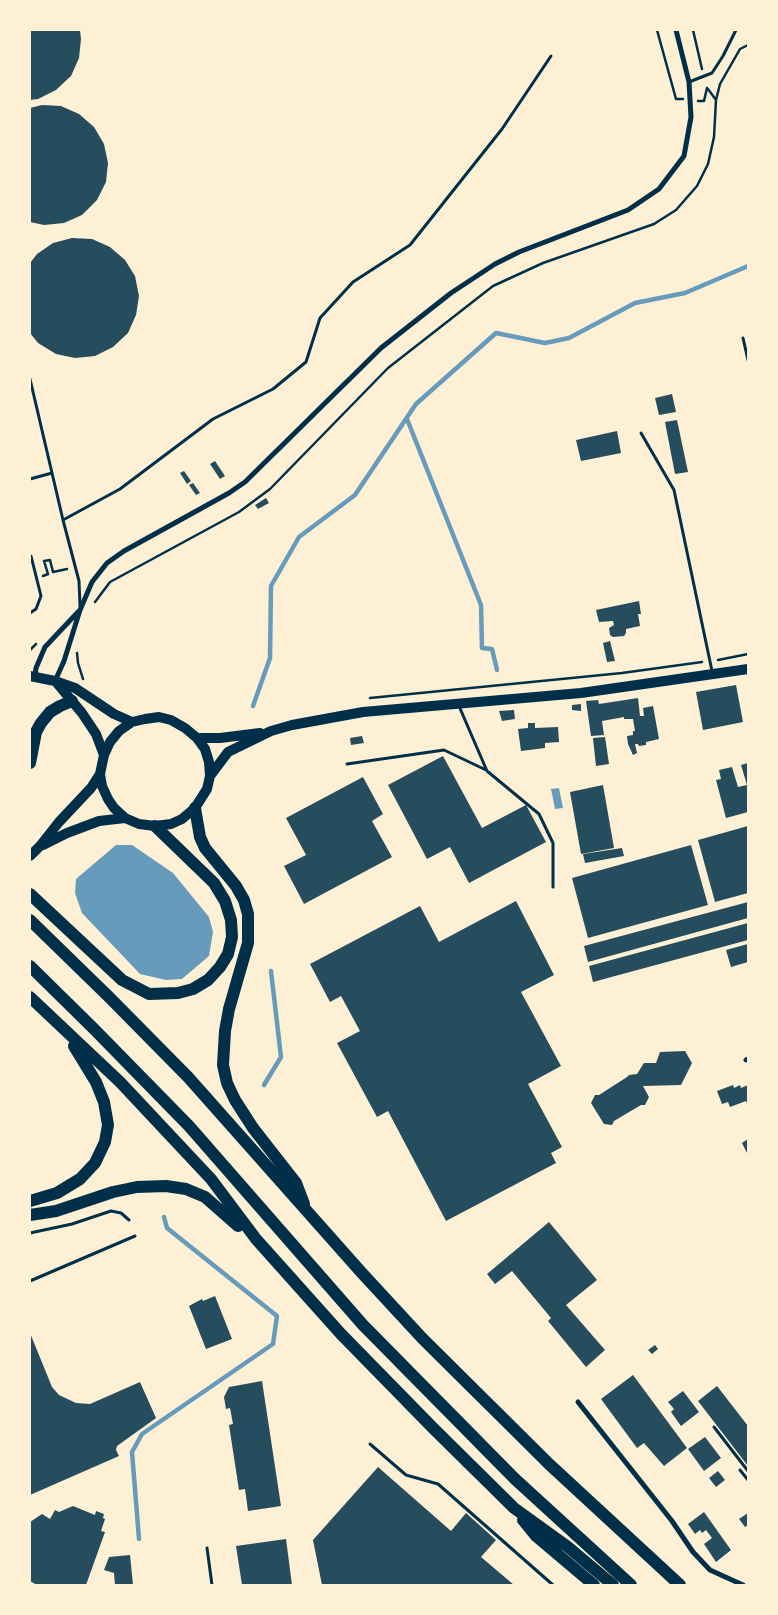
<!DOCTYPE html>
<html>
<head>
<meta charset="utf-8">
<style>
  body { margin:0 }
  #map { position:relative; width:778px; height:1615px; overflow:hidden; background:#fdf0d5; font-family:"DejaVu Sans",sans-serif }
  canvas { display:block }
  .frame { position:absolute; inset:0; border:31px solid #fdf0d5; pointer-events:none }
</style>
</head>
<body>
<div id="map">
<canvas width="778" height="1615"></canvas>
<div class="frame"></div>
</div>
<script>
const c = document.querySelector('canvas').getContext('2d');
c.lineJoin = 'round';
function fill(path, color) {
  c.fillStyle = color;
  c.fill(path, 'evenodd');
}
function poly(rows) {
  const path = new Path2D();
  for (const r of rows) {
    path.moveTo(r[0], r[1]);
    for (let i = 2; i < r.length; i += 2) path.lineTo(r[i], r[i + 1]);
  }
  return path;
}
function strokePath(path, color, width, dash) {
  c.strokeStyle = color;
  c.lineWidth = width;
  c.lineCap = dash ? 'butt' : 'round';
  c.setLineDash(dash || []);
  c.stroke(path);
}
const water = poly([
  [559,788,563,808,555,809,551,789],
  [116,845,132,845,173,873,209,917,213,932,209,956,182,979,166,980,140,974,82,913,75,893,76,879]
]);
const stream = poly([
  [407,419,481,605,482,648,492,649,497,670],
  [253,706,270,658,271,586,299,537,355,495,416,404,496,333,545,343,569,338,635,303,685,293,748,266],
  [264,1085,281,1057,271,971],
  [139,1539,132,1452,142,1434,273,1344,277,1316,167,1228,164,1217]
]);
const building = poly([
  [30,30,80,30,81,39,79,58,71,76,56,90,38,99,30,100],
  [42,105,61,106,79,114,94,127,104,144,108,163,106,182,97,200,82,215,64,223,44,225,30,222,30,108],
  [72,238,92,239,110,247,125,260,135,276,139,296,136,315,128,333,113,347,95,356,75,358,56,354,38,343,30,333,30,263,37,254,53,243],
  [672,394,676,412,659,415,655,398],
  [677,420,688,472,675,474,665,422],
  [617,431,621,453,581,461,576,440],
  [215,461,225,476,220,479,210,464],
  [184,471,191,481,187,484,180,473],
  [193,483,200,493,196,495,189,485],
  [266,498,269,503,258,509,255,505],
  [639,601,641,614,638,614,640,626,626,629,626,633,624,636,613,637,610,635,609,628,614,625,613,621,599,622,596,610],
  [610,641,615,661,607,662,603,643],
  [736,685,743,722,703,730,696,692],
  [638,698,640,716,644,716,643,708,653,706,659,739,646,742,646,745,639,746,638,744,635,744,637,753,633,755,628,744,627,736,633,735,633,731,635,731,633,719,624,719,624,717,602,721,604,735,591,736,586,701,598,700,599,704],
  [581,704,581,711,572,710,572,705],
  [514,710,515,719,502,721,499,711],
  [528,723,535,723,535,728,558,727,559,742,545,743,545,748,521,751,518,729,528,728],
  [362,736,364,743,351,745,350,738],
  [605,737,609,764,596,766,593,738],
  [443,756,482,828,526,805,546,842,469,883,450,847,427,859,388,785],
  [748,763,748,812,726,818,716,780,721,779,719,770,732,767,738,787,747,785,741,765],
  [363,777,383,814,372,821,392,857,304,904,284,866,306,855,286,818],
  [603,785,614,848,581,854,570,792],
  [748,826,748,893,715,902,698,840],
  [691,845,708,905,588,938,572,878],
  [622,848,624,856,585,863,583,854],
  [516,901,554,975,521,992,561,1066,528,1084,562,1147,551,1153,556,1163,446,1221,388,1111,377,1117,337,1043,360,1031,341,996,330,1002,310,964,420,906,439,942],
  [748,902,748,918,588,962,584,946],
  [748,923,748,940,593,982,589,966],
  [748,944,748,962,731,967,726,950],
  [685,1051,692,1063,681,1085,643,1086,649,1097,645,1105,641,1105,614,1121,612,1125,604,1124,591,1103,595,1095,599,1095,627,1077,629,1075,637,1074,644,1063,656,1063,660,1052],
  [733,1085,734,1088,740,1085,741,1088,748,1085,748,1106,746,1101,730,1107,728,1102,722,1104,717,1091],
  [748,1139,748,1155,742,1143],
  [549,1222,597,1280,566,1305,605,1350,586,1367,548,1321,551,1318,512,1271,495,1284,487,1274],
  [215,1296,232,1339,206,1349,189,1306,202,1299,203,1301],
  [30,1333,52,1387,59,1395,76,1403,90,1404,140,1382,156,1418,117,1446,116,1450,119,1456,30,1495],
  [655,1345,658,1349,652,1354,648,1350],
  [633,1375,687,1448,664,1466,644,1443,637,1448,601,1399],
  [262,1381,281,1506,248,1511,245,1489,239,1490,229,1425,233,1424,230,1408,226,1409,224,1397,229,1387],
  [717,1386,748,1426,748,1466,698,1401],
  [683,1391,699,1412,681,1426,671,1412,674,1409,668,1402],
  [705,1437,721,1458,704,1471,688,1449],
  [378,1467,451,1531,466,1513,496,1540,481,1557,514,1585,322,1585,313,1540],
  [718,1471,725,1480,716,1487,709,1478],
  [73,1506,95,1515,96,1511,104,1514,103,1518,105,1519,101,1531,105,1532,86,1585,37,1585,30,1581,30,1522,42,1514,50,1519,55,1510,59,1512],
  [704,1512,731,1550,716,1562,704,1544,712,1538,706,1530,702,1533,700,1530,695,1534,688,1524],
  [748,1513,748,1525,745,1527,739,1519],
  [286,1539,292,1585,242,1585,236,1546],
  [130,1555,133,1585,115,1585,114,1573,104,1570,109,1557]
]);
const path = poly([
  [657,30,676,99,683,99],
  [693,30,702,69],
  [708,89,716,100],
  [698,101,704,101,707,88],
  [43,576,48,574,44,561,50,560,53,572,67,569],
  [95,602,110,582,239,512,270,489,388,368,493,286,543,263,654,224,676,210,697,186,708,164,714,137,716,100,720,84,740,49,748,45],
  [30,650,36,644],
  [77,653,78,663,83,679],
  [718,660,748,654],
  [370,698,622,673,702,662]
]);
const service = poly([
  [689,82,712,73,723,56,736,30],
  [743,338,748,360],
  [30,379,63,520,79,581,80,606],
  [641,433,674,490,712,671],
  [30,479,52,473],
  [63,520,120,489,213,419,273,389,306,362,320,318,353,282,410,245,502,129,551,56],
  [30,557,31,556,41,596,36,609,30,613],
  [459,706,487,771,539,814,553,843,553,887],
  [347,764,444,750,486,770],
  [30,1233,72,1224,111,1211,121,1213,129,1220],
  [30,1281,135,1236],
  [714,1427,748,1471],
  [370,1444,406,1475,438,1484,553,1585],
  [740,1470,748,1480],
  [207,1548,212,1585]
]);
const minor = poly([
  [35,677,36,668,45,647,78,612],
  [55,681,64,661,80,610,92,582,107,563,124,551,229,493,245,482,381,348,451,293,495,264,519,252,628,210,659,189,684,156,691,117,689,82,676,30],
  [746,1060,748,1059],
  [578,1402,672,1521,693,1552,710,1570,743,1585]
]);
const secondary = poly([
  [30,676,55,681,75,688,114,714,132,722],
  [57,683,82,713,96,734,104,755],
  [197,738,220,738,260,733],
  [210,776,228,752,271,731,292,725,363,712,581,693,748,669],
  [43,845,67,833,99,821,125,818],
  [30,856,40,846,59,822,91,788,100,774,104,755,110,742,119,731,132,722,145,719,159,717,171,720,185,728,197,738,205,749,209,762,210,776,207,789,195,808,182,819,171,824,155,826,139,824,125,818,114,808,108,799,102,786,100,774]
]);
const motorway = poly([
  [30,763,36,732,41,723,50,712,60,706,72,701],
  [195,808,200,837,205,848,236,886,244,900,248,914,248,943,229,1009,225,1031,223,1065,227,1083,235,1100,253,1128,296,1183,304,1204],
  [30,894,122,980,149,994,178,993,193,989,208,980,220,967,228,954,232,937,231,920,225,901,214,883,155,826],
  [30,920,110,998,188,1077,361,1272,422,1338,549,1464,680,1585],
  [30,966,94,1029,189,1126,363,1325,515,1479,631,1585],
  [30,997,120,1082,211,1179,256,1239,341,1334,432,1427,514,1508,568,1547,613,1585],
  [30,1201,57,1193,80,1179,95,1163,105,1142,108,1125,104,1102,96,1082,74,1046],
  [30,1215,56,1211,113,1192,137,1187,166,1186,186,1189,205,1197,238,1226],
  [523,1520,536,1536,594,1585]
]);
fill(water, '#669bbc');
strokePath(stream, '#669bbc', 4.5);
fill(building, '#264d5e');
strokePath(path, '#003049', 2.5);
strokePath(service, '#003049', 3);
strokePath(minor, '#003049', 5);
strokePath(secondary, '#003049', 10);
strokePath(motorway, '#003049', 12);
</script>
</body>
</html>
